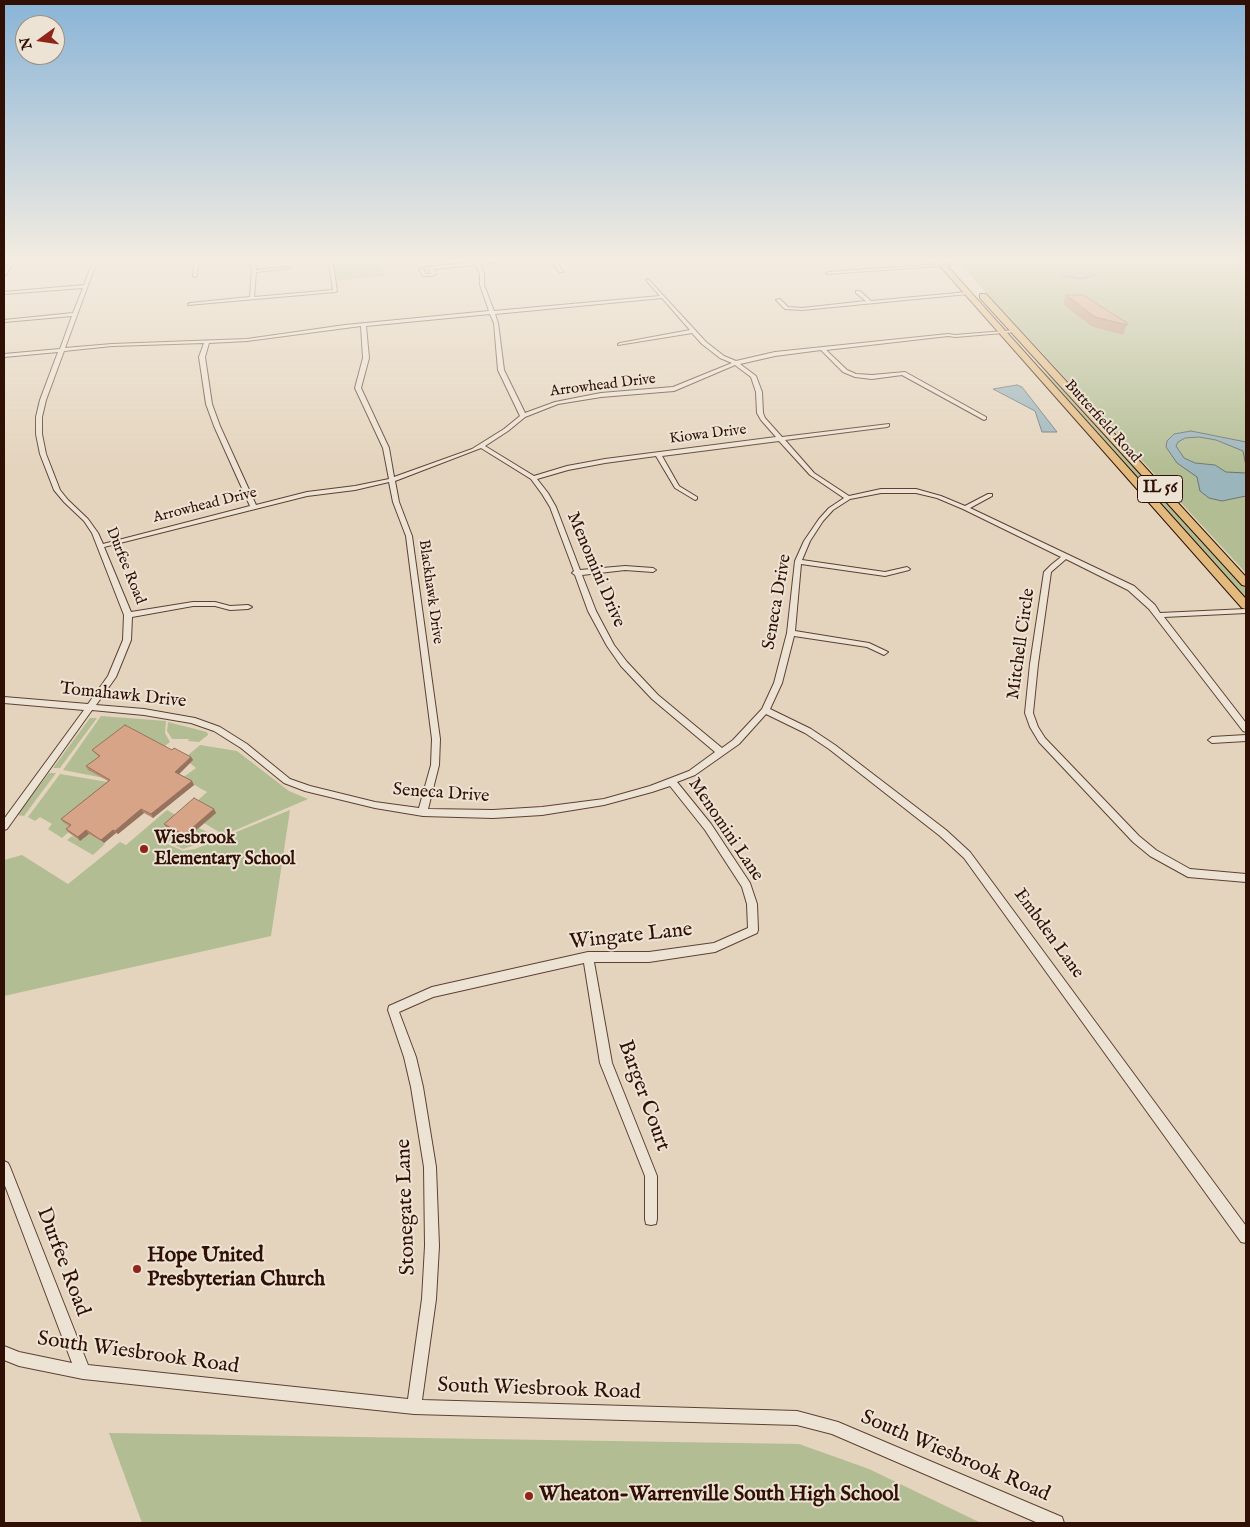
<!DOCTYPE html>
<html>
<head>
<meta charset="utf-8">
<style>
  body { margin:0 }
  #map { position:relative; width:1250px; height:1527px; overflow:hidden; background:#e4d4bd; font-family:"IM FELL English",serif }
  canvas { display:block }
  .frame { position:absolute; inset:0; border:5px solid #301005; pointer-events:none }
  .north { position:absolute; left:15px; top:15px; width:50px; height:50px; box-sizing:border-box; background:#ede3d4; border:1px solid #a18f81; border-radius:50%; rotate:256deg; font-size:14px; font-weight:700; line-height:20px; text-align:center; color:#301005 }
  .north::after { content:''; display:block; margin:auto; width:18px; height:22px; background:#8f2418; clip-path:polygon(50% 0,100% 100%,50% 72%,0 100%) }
</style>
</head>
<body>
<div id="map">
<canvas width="1250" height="1527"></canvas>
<div class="frame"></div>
<div class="north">N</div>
</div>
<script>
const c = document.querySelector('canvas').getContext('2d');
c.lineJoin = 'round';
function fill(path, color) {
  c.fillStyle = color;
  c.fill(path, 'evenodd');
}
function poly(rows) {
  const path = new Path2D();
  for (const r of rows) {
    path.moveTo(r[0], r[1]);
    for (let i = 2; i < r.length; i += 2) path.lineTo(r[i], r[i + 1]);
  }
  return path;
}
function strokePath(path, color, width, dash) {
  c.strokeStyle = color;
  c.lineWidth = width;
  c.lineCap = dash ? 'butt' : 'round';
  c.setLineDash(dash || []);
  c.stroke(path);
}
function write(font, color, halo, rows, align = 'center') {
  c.font = font + ' "IM FELL English",serif';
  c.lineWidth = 4;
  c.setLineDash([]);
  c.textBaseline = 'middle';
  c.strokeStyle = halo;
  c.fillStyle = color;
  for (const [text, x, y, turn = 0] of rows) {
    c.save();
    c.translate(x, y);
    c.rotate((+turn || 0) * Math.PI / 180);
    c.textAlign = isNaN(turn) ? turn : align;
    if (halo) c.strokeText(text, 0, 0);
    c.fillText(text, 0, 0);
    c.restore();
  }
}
const green = poly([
  [333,258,397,258,381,260,385,276,335,281],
  [954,258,1246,258,1246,573,1009,317],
  [1028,357,1072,397,1246,588,1246,599],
  [101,716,166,721,165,733,170,742,162,748,100,756,89,770,109,779,63,770],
  [90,718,97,718,60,768,53,768],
  [168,722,207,732,208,735,199,742,188,741,189,739,172,739,167,731],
  [200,745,237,751,289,791,308,799,224,835,204,823,216,812,196,802,207,792,182,778,196,768,190,763,186,757],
  [49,773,56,773,24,816,17,815],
  [60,774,114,783,64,822,73,828,62,838,48,829,52,824,40,817,35,821,28,817],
  [167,810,179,817,167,827,186,838,199,828,217,837,183,849,157,836,155,838,183,851,195,849,290,810,271,936,4,996,4,854,4,860,22,855,68,884,120,842,126,845],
  [89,834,105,844,93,855,67,840,72,836,80,841],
  [109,1433,799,1444,869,1469,981,1523,142,1523]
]);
const water = poly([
  [1067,258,1090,258,1090,267,1096,272,1095,275,1080,279,1064,276,1061,270,1069,262,1067,258],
  [1017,385,1022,387,1057,432,1042,432,1035,411,993,389,1017,385],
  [1191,431,1246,442,1246,466,1243,451,1216,440,1199,437,1185,438,1178,442,1176,446,1184,458,1195,463,1215,465,1226,472,1246,473,1246,496,1222,501,1209,498,1200,491,1197,477,1177,463,1166,447,1167,441,1174,434,1191,431]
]);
const street = poly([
  [94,258,98,258,65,348,112,344,247,339,345,325,489,311,480,285,480,274,476,265,434,269,436,274,432,276,423,276,419,270,422,268,443,265,522,258,540,258,480,264,484,274,484,285,494,311,660,296,646,280,648,279,706,342,724,356,736,361,775,352,948,334,955,335,1017,330,1017,331,1015,332,955,337,948,336,826,350,847,370,856,374,872,375,905,372,986,417,986,419,984,420,902,375,872,379,855,377,843,372,821,350,775,356,740,364,756,376,762,392,763,413,765,418,782,437,889,424,889,426,887,427,785,440,814,473,849,496,881,489,916,489,941,496,965,506,988,494,992,494,992,496,970,508,1134,586,1155,605,1160,613,1246,609,1246,613,1164,617,1246,723,1246,732,1243,731,1149,609,1128,590,1066,559,1051,572,1038,664,1033,713,1038,727,1045,738,1139,836,1156,850,1190,869,1246,874,1246,882,1188,877,1150,856,1133,842,1039,742,1030,727,1025,713,1030,664,1044,572,1051,565,1061,557,963,509,937,498,916,493,881,493,850,499,833,510,823,521,810,541,802,560,885,572,907,567,910,569,909,570,885,576,801,564,795,631,869,643,888,652,884,655,867,647,794,636,782,683,770,709,811,729,835,745,946,830,970,852,1246,1226,1246,1243,1241,1242,964,858,940,836,829,749,805,733,766,714,739,744,695,775,677,782,711,824,750,883,757,904,758,930,757,933,715,952,649,962,594,962,612,1063,657,1176,657,1219,656,1224,651,1225,646,1224,645,1219,645,1176,600,1063,584,963,433,997,399,1012,416,1057,423,1087,436,1167,439,1246,436,1299,422,1400,797,1411,838,1422,1062,1517,1064,1523,1038,1523,832,1434,797,1425,414,1414,83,1379,19,1366,4,1360,4,1346,19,1352,72,1363,4,1183,4,1161,8,1163,10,1167,88,1365,408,1399,422,1299,425,1246,424,1167,411,1087,404,1057,388,1010,389,1006,432,987,588,952,649,952,714,943,748,928,747,904,742,887,705,830,670,786,652,792,604,805,542,815,493,818,423,816,375,808,305,791,284,783,241,748,214,731,191,723,144,715,92,710,7,829,4,830,4,819,84,710,4,703,4,697,88,704,108,676,123,640,124,615,92,533,84,521,64,502,54,490,40,454,36,434,36,417,40,400,58,352,4,357,4,354,60,349,72,316,4,322,4,320,73,313,83,288,4,294,4,292,84,285,94,258],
  [430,269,431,274,426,274,423,270,430,269],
  [662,298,690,330,620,343,618,344,618,345,692,333,702,344,720,358,732,363,673,387,601,393,555,402,525,413,504,370,498,323,495,314,662,298],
  [490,314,494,323,498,370,520,416,504,429,472,449,394,477,389,448,361,388,369,358,366,326,490,314],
  [361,326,363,358,355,388,383,448,389,479,355,486,307,492,256,505,220,426,212,404,205,357,209,343,247,341,361,326],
  [204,343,199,357,206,404,214,426,250,506,103,544,98,533,88,519,68,500,60,490,46,454,42,434,42,417,46,400,64,351,112,346,204,343],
  [735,365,751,377,756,392,757,413,761,420,776,437,605,459,567,466,534,476,485,446,508,431,525,417,558,404,601,397,674,391,735,365],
  [779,441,810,475,844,498,829,508,819,519,804,541,795,561,787,633,774,683,762,709,733,740,722,748,658,695,627,662,614,645,596,611,582,575,625,570,653,572,656,570,653,568,625,566,580,570,556,507,548,493,537,479,568,470,605,463,656,456,675,488,695,500,697,499,697,497,679,486,662,456,779,441],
  [481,448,531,479,542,494,550,507,574,571,572,573,575,575,588,611,607,646,621,666,652,699,715,752,689,771,650,786,604,799,542,807,493,810,428,809,439,765,440,739,412,536,399,502,395,481,481,448],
  [389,482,393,502,406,536,432,739,431,765,419,808,375,802,310,786,290,779,247,744,220,727,195,718,144,709,96,705,116,677,131,640,132,617,193,606,215,606,230,610,248,609,252,607,248,605,230,606,215,602,193,602,131,612,104,547,307,496,355,490,389,482],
  [195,258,199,258,197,276,195,277,193,276,195,258],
  [245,258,249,258,256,267,256,270,288,267,290,268,256,272,254,297,333,290,328,258,332,258,337,291,335,292,188,305,188,304,190,303,250,297,252,267,245,258],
  [550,258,554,258,563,272,559,272,550,258],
  [627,258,649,259,681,258,649,261,627,258],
  [11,260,14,261,6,275,4,275,4,271,11,260],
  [954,263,953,265,828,274,826,273,828,272,954,263],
  [856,291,860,291,871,301,968,292,970,293,968,294,802,310,785,309,776,300,780,299,788,307,802,308,866,301,856,293,856,291],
  [1246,735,1246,741,1212,743,1208,740,1212,737,1246,735]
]);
const primary = poly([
  [933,258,940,258,1246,599,1246,609,1242,608,933,258],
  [980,294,986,294,1246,577,1246,586,1242,585,980,298,980,294]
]);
const wall = poly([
  [1066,295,1127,323,1123,335,1091,326,1063,304],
  [92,750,172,750,191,757,193,760,179,774,192,781,194,785,153,818,144,813,118,834,116,833,104,843,89,834,80,841,68,832,66,829,69,826,63,822,61,819,108,781,88,770,86,766,99,757],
  [214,809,216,813,187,838,166,827,164,824]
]);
const shadedWall = poly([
  [191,757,193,760,177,776,175,772],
  [192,781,194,785,153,818,151,814],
  [141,809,144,813,118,834,115,831],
  [214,809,216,813,187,838,184,835],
  [86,830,89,834,80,841,78,837],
  [113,830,116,833,104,843,101,840]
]);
const building = poly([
  [1066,295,1083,295,1127,323,1127,325,1095,317,1066,295],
  [125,725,172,750,174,748,191,757,175,772,192,781,151,814,141,809,115,831,113,830,101,840,86,830,78,837,66,829,71,825,61,819,110,780,86,766,100,756,92,750,125,725],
  [194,798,214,809,184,835,164,824,194,798]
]);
const markers = [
  [144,849,5,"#8f2418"],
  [137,1269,5,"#8f2418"],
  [529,1496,5,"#8f2418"]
];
const farStreetnames = [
  ["Arrowhead Drive",603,386,-7],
  ["Butterfield Road",1102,422,48],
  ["Kiowa Drive",708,435,-7],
  ["Arrowhead Drive",205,506,-14],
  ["Durfee Road",125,566,68],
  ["Blackhawk Drive",430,592,82]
];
const shields = [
  [1160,489,45]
];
const shieldNames = [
  ["IL 56",1160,489]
];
const streetNames = [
  ["Menomini Drive",595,570,67],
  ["Seneca Drive",778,602,-80],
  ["Mitchell Circle",1022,644,-82],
  ["Tomahawk Drive",123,696,6],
  ["Seneca Drive",441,794,4],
  ["Menomini Lane",725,830,56],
  ["Embden Lane",1048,934,54]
];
const poiNames = [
  ["Wiesbrook",154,839],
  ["Elementary School",154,860]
];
const nearStreetnames = [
  ["Wingate Lane",631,937,-6],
  ["Barger Court",643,1096,70],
  ["Stonegate Lane",407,1207,-92],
  ["Durfee Road",62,1262,69],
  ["South Wiesbrook Road",138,1354,8],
  ["South Wiesbrook Road",539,1390,2],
  ["South Wiesbrook Road",955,1457,23]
];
const nearPoinames = [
  ["Hope United",147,1257],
  ["Presbyterian Church",147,1281],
  ["Wheaton-Warrenville South High School",539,1496]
];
fill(green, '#b2bd93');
fill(water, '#9bb5bd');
strokePath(water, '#707373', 1);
strokePath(street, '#5d4133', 2);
strokePath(primary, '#301005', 2);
fill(street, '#ede3d4');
fill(primary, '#e2ba7e');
fill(wall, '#b98d74');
fill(shadedWall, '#96735e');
fill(building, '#d7a487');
strokePath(building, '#96735e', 1);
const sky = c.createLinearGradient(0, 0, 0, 472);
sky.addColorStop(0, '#89b4d7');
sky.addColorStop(0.55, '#f3ece1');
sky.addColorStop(1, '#f3ece100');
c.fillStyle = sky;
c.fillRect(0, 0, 1250, 472);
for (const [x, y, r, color] of markers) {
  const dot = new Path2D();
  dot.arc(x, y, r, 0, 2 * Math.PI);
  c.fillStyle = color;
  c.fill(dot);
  strokePath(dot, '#ede3d4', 2);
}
write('15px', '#301005', '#ede3d4', farStreetnames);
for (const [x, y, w] of shields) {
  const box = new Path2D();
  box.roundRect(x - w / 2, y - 13.5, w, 27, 4);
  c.fillStyle = '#ede3d4';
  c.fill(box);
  strokePath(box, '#301005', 1);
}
write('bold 16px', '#301005', null, shieldNames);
write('18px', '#301005', '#ede3d4', streetNames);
write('bold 18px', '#301005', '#ede3d4', poiNames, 'left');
write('21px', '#301005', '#ede3d4', nearStreetnames);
write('bold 21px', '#301005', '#ede3d4', nearPoinames, 'left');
</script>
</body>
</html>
